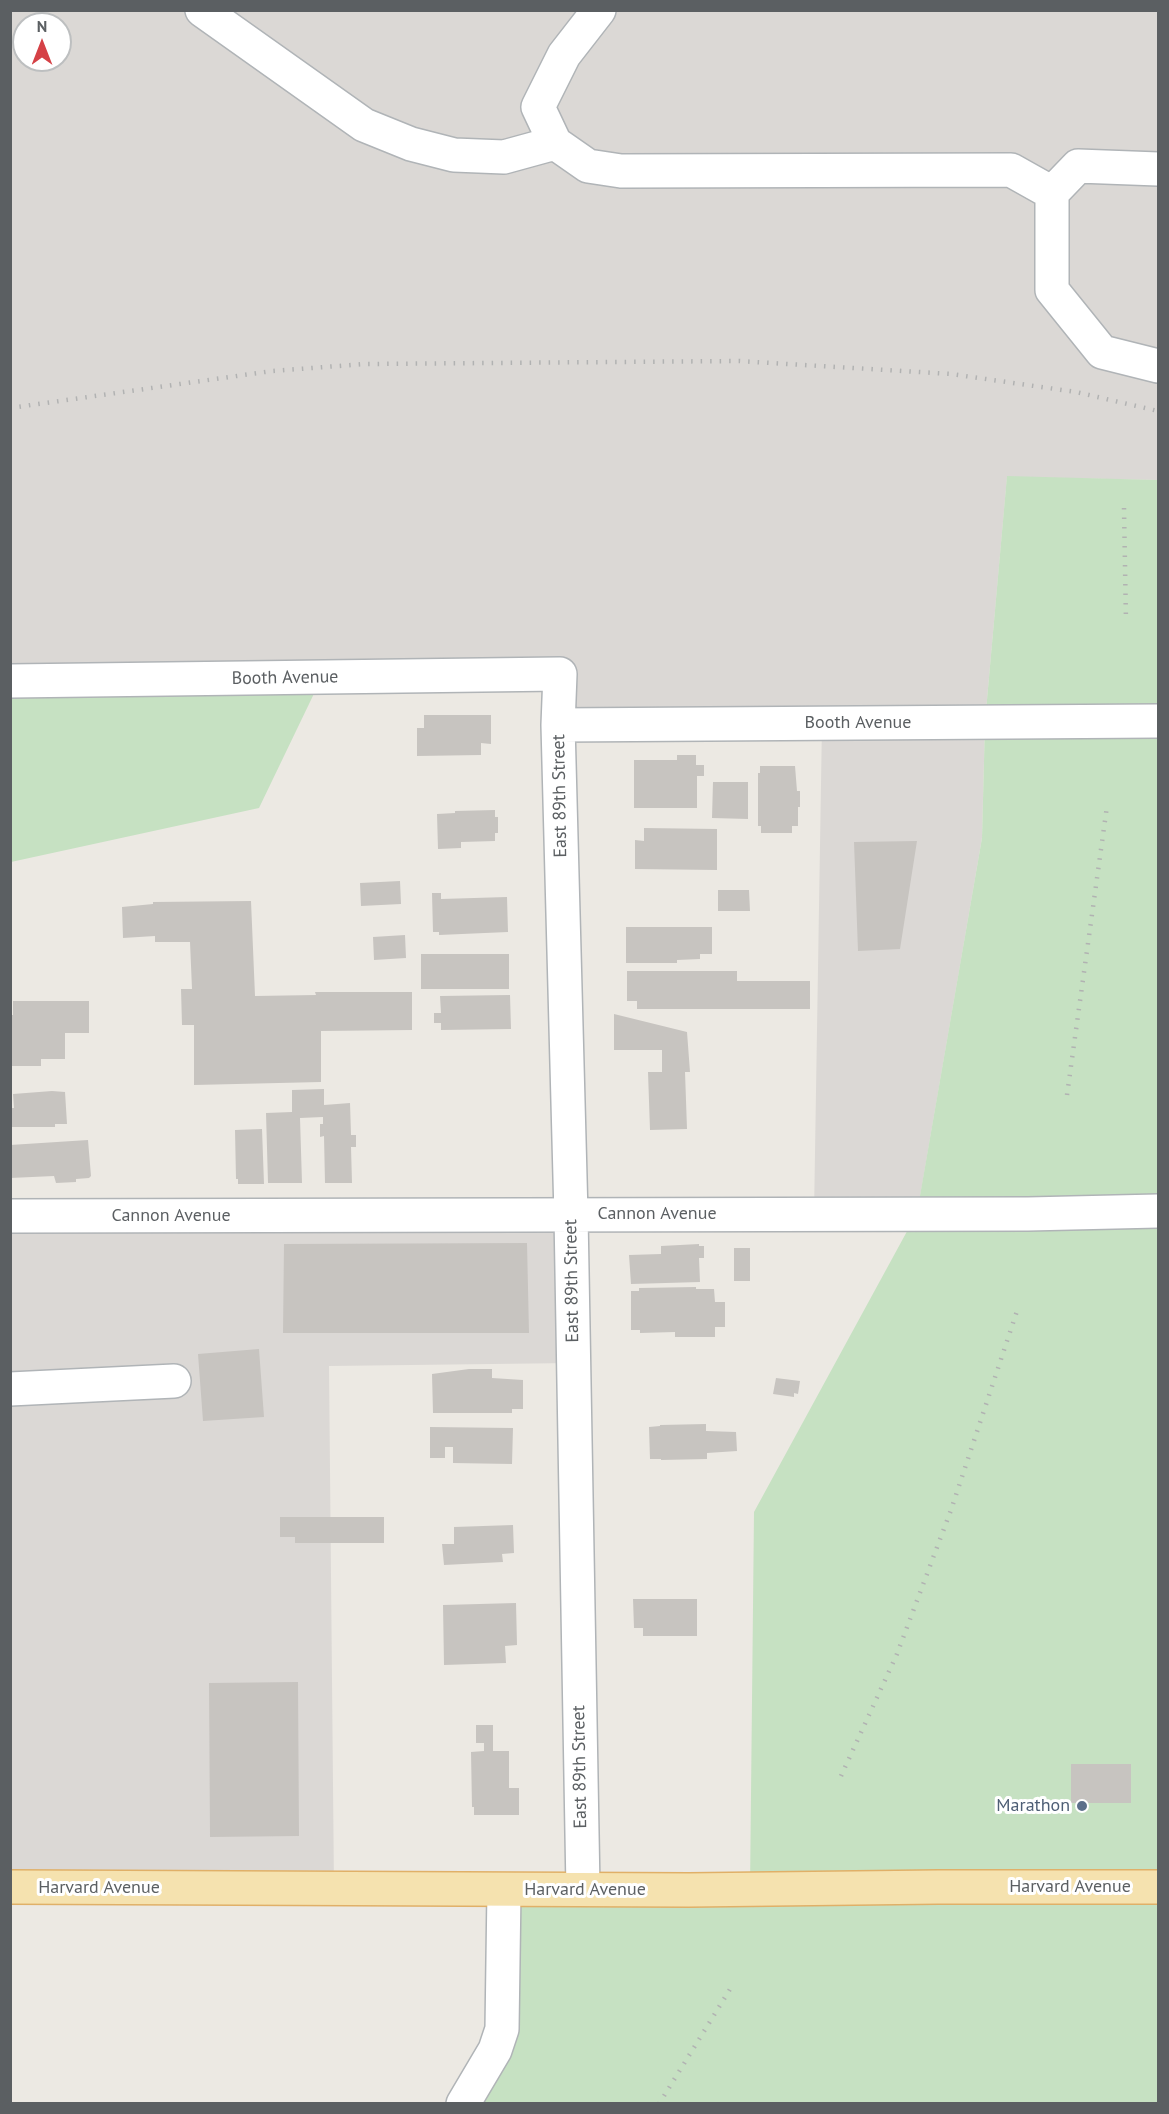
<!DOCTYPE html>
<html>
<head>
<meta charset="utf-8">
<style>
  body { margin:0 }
  #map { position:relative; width:1169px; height:2114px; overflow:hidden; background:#ece9e3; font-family:"PT Sans",sans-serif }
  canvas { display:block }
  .frame { position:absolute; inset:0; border:12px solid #5b5f62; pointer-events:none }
  .north { position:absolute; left:12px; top:12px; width:60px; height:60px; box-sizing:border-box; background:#fff; border:2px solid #bdbfc0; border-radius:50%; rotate:0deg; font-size:16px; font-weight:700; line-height:24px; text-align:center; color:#5b5f62 }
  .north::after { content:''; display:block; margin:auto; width:21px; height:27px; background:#d54146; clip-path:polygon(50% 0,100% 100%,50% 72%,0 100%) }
</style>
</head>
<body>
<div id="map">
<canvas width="1169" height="2114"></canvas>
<div class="frame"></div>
<div class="north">N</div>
</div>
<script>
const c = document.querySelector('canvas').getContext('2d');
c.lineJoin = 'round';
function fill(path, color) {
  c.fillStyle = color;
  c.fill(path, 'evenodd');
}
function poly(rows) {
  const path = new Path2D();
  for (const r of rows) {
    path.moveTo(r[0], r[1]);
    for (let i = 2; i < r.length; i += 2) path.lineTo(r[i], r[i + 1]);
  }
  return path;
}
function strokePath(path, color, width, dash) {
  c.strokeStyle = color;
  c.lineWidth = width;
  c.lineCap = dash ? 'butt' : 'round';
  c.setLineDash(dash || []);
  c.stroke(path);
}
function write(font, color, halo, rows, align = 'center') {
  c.font = font + ' "PT Sans",sans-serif';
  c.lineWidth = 6;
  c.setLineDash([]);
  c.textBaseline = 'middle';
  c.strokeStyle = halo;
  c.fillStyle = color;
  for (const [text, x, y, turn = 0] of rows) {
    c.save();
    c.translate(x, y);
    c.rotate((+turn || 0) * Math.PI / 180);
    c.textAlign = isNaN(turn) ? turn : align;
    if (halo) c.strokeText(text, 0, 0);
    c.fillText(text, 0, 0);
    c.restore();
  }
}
const industrial = poly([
  [10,11,1158,11,1158,480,1007,477,985,722,982,838,917,1214,814,1214,822,723,558,725,560,674,11,681],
  [24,24,60,24,60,60,24,60],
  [571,1215,573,1363,329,1366,334,1889,11,1887,11,1216]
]);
const green = poly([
  [1007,476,1158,480,1158,2103,463,2104,495,2050,504,1890,750,1889,754,1512,917,1213,982,838,985,722],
  [322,677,259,808,11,862,10,681]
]);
const building = poly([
  [424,715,491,715,491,744,481,743,481,755,417,756,417,728,424,728],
  [677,755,696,755,696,765,704,765,704,776,697,776,697,808,634,808,634,760,677,760],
  [760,766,795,766,797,791,800,791,800,807,798,807,798,826,792,826,792,833,761,833,761,826,758,826,758,773,760,773],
  [713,782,748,782,748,819,712,818],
  [495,810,495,817,498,817,498,833,495,833,495,841,461,842,461,848,438,849,437,814,455,813,455,811],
  [644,828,717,829,717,870,635,869,635,840,644,841],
  [917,841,900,949,858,951,854,842],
  [400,881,401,904,361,906,360,883],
  [718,890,749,890,750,911,718,911],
  [432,893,441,893,441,899,507,897,508,932,439,935,439,932,433,932],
  [251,901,255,996,316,995,315,992,412,992,412,1030,321,1031,321,1082,194,1085,194,1025,182,1025,181,989,192,989,190,942,155,942,155,936,123,938,122,907,153,904,153,902],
  [626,927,712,927,712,954,700,954,700,959,677,960,677,963,626,963],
  [405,935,406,958,374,960,373,937],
  [421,954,509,954,509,989,421,989],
  [627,971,737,971,737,981,810,981,810,1009,637,1009,637,1001,627,1001],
  [510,995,511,1029,441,1030,441,1023,434,1023,434,1013,441,1013,440,996],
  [13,1001,89,1001,89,1033,65,1033,65,1059,41,1059,41,1066,10,1066,10,1015,13,1015],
  [614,1014,687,1032,690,1072,685,1072,687,1129,650,1130,648,1072,662,1072,662,1050,614,1050],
  [324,1089,324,1105,350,1103,351,1135,356,1135,356,1147,351,1147,352,1183,325,1183,324,1136,320,1137,320,1124,323,1124,323,1117,300,1118,302,1183,268,1183,266,1113,292,1112,292,1090],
  [52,1091,65,1092,67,1124,55,1124,55,1127,10,1127,10,1108,14,1108,13,1094],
  [262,1129,264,1184,238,1184,238,1179,236,1179,235,1130],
  [88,1140,91,1176,89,1178,76,1179,76,1182,56,1183,54,1176,10,1178,10,1145],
  [527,1243,529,1333,283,1333,284,1244],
  [699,1244,699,1246,704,1246,704,1258,699,1258,700,1282,631,1284,629,1255,661,1254,661,1246],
  [734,1248,750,1248,750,1281,734,1281],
  [696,1287,696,1289,714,1289,715,1302,725,1302,725,1327,715,1327,715,1337,675,1337,675,1332,640,1333,640,1330,631,1330,631,1291,639,1291,639,1288],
  [259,1349,264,1417,203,1421,198,1354],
  [469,1369,492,1369,492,1378,523,1380,523,1409,512,1409,512,1413,433,1413,432,1374],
  [776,1378,800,1381,798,1394,794,1393,794,1397,773,1394],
  [706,1424,706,1431,736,1432,737,1451,707,1453,707,1459,661,1460,661,1459,650,1459,649,1427,660,1426,660,1425],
  [430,1427,513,1428,512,1464,453,1463,453,1447,445,1447,445,1458,430,1458],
  [280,1517,384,1517,384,1543,295,1543,295,1537,280,1537],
  [513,1525,514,1553,502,1554,503,1562,444,1565,442,1544,454,1544,454,1527],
  [633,1599,697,1599,697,1636,643,1636,643,1628,634,1628],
  [516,1603,517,1645,505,1646,506,1663,444,1665,443,1605],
  [298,1682,299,1836,210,1837,209,1683],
  [476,1725,493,1725,493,1751,509,1751,509,1788,519,1788,519,1815,474,1815,474,1807,472,1807,471,1752,484,1751,484,1743,476,1743],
  [1071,1764,1131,1764,1131,1803,1071,1803]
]);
const minor = poly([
  [202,10,364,125,411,144,454,155,504,157,555,143],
  [599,10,564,55,538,107,555,143,588,166,621,171,1011,170,1052,193],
  [1158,169,1078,166,1052,193,1052,290,1102,352,1158,366],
  [10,681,560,674,558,725,571,1215,583,1889],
  [558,725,1158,721],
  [10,1216,1028,1214,1158,1211],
  [10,1389,174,1381],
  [463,2104,495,2050,502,2029,504,1890]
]);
const major = poly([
  [10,1887,689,1890,938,1887,1158,1887]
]);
const rail = poly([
  [10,408,272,371,365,364,739,361,951,374,1076,392,1158,411],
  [1124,508,1126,622],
  [1067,1095,1107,806],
  [841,1776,897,1654,951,1510,1018,1308],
  [659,2104,732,1986]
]);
const markers = [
  [1082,1806,6,"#5c6f8a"]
];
const streetNames = [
  ["Booth Avenue",285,678,-1],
  ["Booth Avenue",858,723],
  ["East 89th Street",560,796,-91],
  ["Cannon Avenue",657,1214],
  ["Cannon Avenue",171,1216],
  ["East 89th Street",572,1281,-91],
  ["East 89th Street",580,1767,-91],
  ["Harvard Avenue",1070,1887],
  ["Harvard Avenue",99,1888],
  ["Harvard Avenue",585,1890]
];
const serviceNames = [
  ["Marathon",1070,1806]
];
fill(industrial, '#dbd8d5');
fill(green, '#c6e1c2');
fill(building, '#c7c4c0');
strokePath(minor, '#b0b4b7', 36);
strokePath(major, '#e0b068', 36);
strokePath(minor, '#fff', 33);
strokePath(major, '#f5e2af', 33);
strokePath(rail, '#b1b2b2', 4.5, [1.5, 8]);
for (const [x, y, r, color] of markers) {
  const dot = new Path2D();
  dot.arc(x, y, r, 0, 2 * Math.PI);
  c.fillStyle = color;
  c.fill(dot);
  strokePath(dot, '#fff', 2);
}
write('18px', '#5b5f62', '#fff', streetNames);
write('18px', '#4e5e75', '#fff', serviceNames, 'right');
</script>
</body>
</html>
